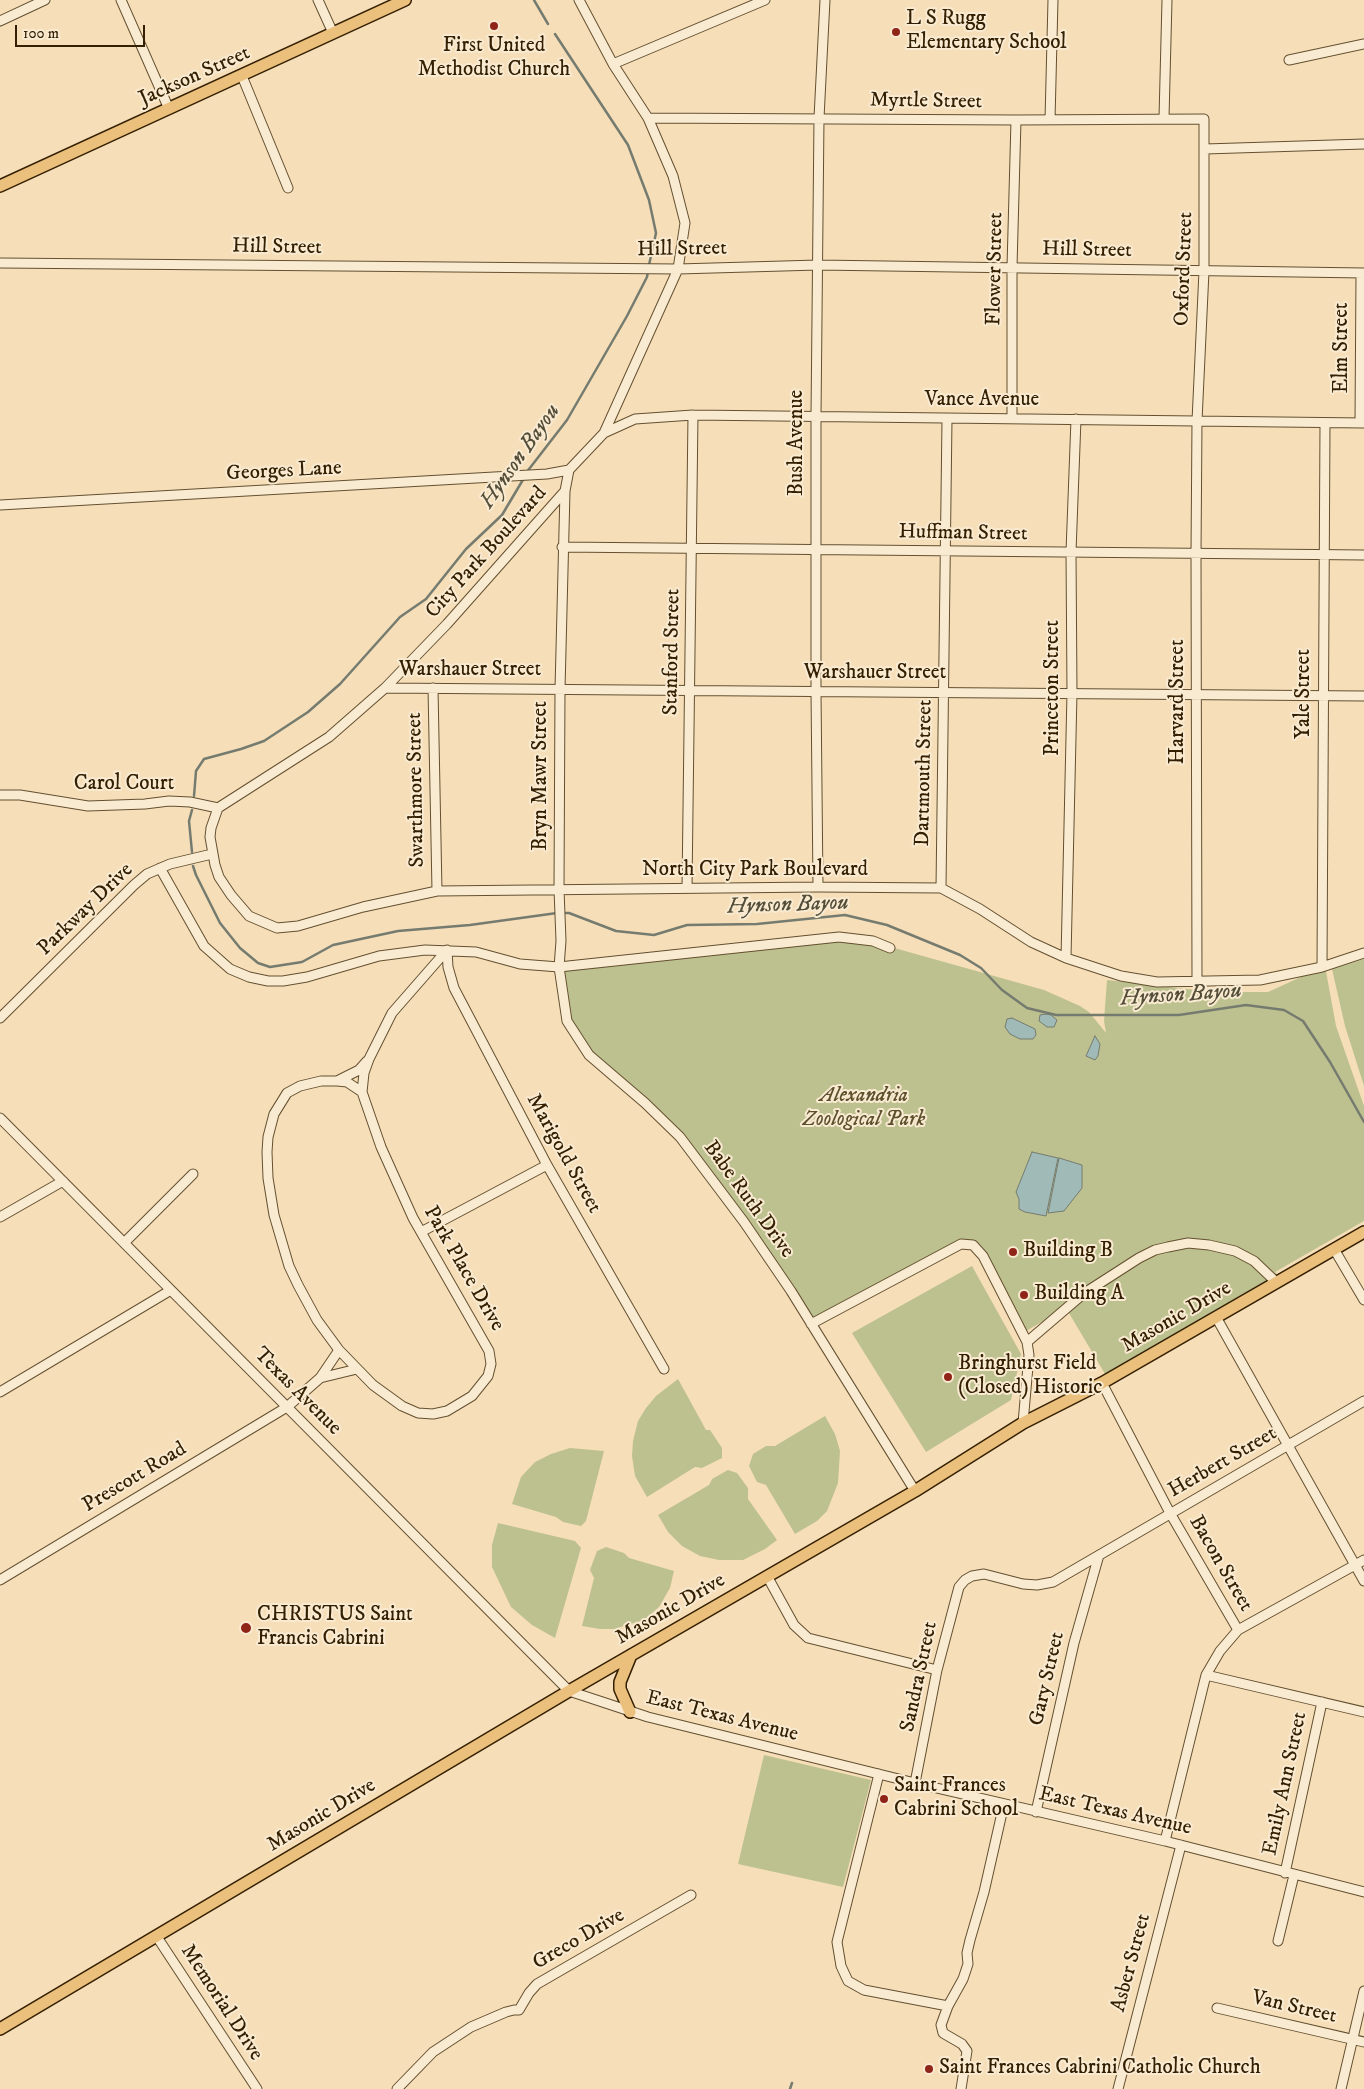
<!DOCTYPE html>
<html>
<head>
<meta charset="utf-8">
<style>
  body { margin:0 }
  #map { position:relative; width:1364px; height:2089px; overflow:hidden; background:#f6deb9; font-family:"IM FELL DW Pica",serif }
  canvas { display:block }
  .scale { position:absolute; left:15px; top:25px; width:130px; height:22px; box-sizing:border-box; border:2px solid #342001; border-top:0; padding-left:6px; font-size:15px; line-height:18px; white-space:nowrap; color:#342001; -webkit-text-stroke:4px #f9ead2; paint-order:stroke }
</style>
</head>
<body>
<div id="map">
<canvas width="1364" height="2089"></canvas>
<div class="scale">100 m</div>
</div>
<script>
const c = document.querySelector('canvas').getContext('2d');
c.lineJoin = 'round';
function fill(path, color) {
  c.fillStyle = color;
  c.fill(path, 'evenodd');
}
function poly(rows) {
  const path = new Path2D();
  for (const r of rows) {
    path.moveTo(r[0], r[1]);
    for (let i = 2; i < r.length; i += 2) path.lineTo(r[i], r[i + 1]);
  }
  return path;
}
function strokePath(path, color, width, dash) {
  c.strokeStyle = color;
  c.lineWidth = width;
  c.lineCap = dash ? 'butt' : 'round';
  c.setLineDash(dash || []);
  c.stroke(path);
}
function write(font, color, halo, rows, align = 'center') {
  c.font = font + ' "IM FELL DW Pica",serif';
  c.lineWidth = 4;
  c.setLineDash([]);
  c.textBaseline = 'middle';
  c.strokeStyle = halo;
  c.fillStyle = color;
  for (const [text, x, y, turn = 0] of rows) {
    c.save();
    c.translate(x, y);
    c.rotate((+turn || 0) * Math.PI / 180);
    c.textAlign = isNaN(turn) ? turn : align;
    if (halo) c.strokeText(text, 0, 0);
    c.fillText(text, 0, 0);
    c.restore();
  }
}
const green = poly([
  [839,938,873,942,1044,990,1080,1006,1089,1012,1106,1033,1104,1021,1107,980,1213,992,1268,992,1325,966,1336,1026,1364,1106,1364,1221,1275,1272,1279,1276,1108,1379,1066,1308,1026,1331,983,1255,967,1243,811,1323,681,1137,603,1067,567,1020,562,964],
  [1364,959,1364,1086,1345,1026,1332,969],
  [972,1266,1021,1354,1011,1400,926,1452,852,1333],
  [678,1379,706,1430,710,1430,722,1448,722,1458,702,1468,695,1467,647,1497,635,1476,632,1456,633,1441,638,1421,646,1408,656,1396],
  [825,1416,835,1434,840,1451,838,1483,827,1511,817,1521,795,1534,766,1485,757,1482,749,1466,753,1454,766,1446,775,1446],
  [570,1448,604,1451,586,1521,581,1526,563,1522,556,1517,512,1504,521,1477,535,1462,551,1454],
  [728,1470,737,1473,748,1488,748,1499,777,1540,765,1549,743,1560,719,1560,700,1556,682,1546,668,1532,658,1515,709,1485,712,1479],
  [498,1523,575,1541,581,1548,555,1638,532,1625,511,1607,492,1567,492,1545],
  [606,1547,624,1553,629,1558,674,1571,670,1588,659,1607,644,1620,614,1629,600,1629,582,1626,594,1578,590,1570,597,1551],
  [764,1755,871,1780,843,1887,738,1864]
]);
const water = poly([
  [1046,1014,1051,1015,1057,1020,1054,1027,1047,1027,1039,1021,1040,1015,1046,1014],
  [1012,1018,1035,1029,1036,1035,1033,1039,1020,1039,1010,1034,1005,1027,1007,1019,1012,1018],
  [1095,1036,1100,1044,1098,1056,1095,1060,1086,1056,1095,1036],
  [1032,1152,1058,1158,1046,1216,1025,1212,1019,1209,1019,1199,1016,1192,1032,1152],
  [1059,1158,1082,1165,1082,1188,1064,1211,1048,1213,1059,1158]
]);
const stream = poly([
  [534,0,548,24],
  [555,34,628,145,649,200,656,233,649,265],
  [526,473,567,420,627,316,647,277,648,271],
  [194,796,196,771,204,759,241,749,264,741,308,712,340,684,400,617,426,599,466,549,502,515,524,478],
  [192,810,189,821,192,852],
  [193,866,196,875,220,923,240,948,258,963,270,967,302,962,333,945,398,931,470,925,557,913],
  [562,913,569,913,616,931,654,935,687,925,757,924,845,915,887,925,960,955,981,968,1002,990,1027,1008,1056,1015,1179,1015,1246,1005,1284,1010,1303,1021,1330,1062,1364,1122],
  [790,2089,792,2083]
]);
const minor = poly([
  [121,0,169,109],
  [318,0,333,33],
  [0,21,45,0],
  [1289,60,1364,44],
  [613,64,765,0],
  [242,76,288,188],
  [648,118,1016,120,1204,119,1204,271,1197,421,1196,554,1197,982],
  [1164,118,1167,0],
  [1050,120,1053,0],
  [1205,149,1364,144],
  [0,263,678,269,818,265,1364,273],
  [1012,419,1012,267,1016,120],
  [1360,423,1361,273],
  [604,433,635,419,693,415,1364,423],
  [565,491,560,689,559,889,561,941,559,967,567,1021,589,1055,645,1103,680,1137,744,1222,791,1291,915,1491],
  [0,505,547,474,569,470],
  [562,547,1364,555],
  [385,688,1364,696],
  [433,688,437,891],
  [0,795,20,795,88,806,145,804,169,801,190,802,218,808],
  [218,808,211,828,210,837,215,865,219,877,231,895,249,916,277,928,298,926,363,907,437,891,818,887,941,888,980,909,1031,942,1066,958,1121,976,1157,982,1260,980,1322,967,1364,953],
  [218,808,329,737,385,688,447,624,565,491,569,470,604,433,678,269,685,223,673,176,648,118,613,64,579,0],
  [160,868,204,946,230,969,249,977,268,981,283,981,307,977,379,956,425,950,476,952,520,964,559,967,839,937,873,941,890,948],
  [818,887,816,691,816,416,819,118,825,0],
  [687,888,693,415],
  [941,888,947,419],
  [447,950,448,967,454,988,547,1165,664,1369],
  [1066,958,1072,693,1071,552,1076,419],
  [1322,967,1325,423],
  [0,1018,134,885,147,874,170,864,212,854],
  [337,1081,359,1070,367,1061],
  [362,1092,347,1082,337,1081,321,1081,300,1086,287,1093,274,1114,268,1137,267,1152,268,1178,274,1215,289,1266,298,1285,317,1320,339,1350,373,1385,402,1406,418,1413,433,1414,447,1411,472,1396,488,1376,491,1364,489,1351,413,1218,381,1147,362,1092,364,1073,369,1059,392,1013,447,950],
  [0,1118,569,1691,648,1717,915,1783,1165,1841,1364,1892],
  [0,1217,63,1181],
  [421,1232,547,1165],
  [124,1243,193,1174],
  [1334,1249,1364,1300],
  [1216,1317,1364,1581],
  [811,1324,961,1244,973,1245,983,1256,1027,1342,1029,1355,1023,1423],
  [1027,1342,1083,1294,1139,1258,1155,1250,1168,1247,1188,1243,1209,1245,1235,1251,1254,1261,1276,1282],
  [320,1378,357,1369],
  [1102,1383,1170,1513,1238,1630],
  [0,1392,171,1290],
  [767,1576,794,1625,808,1638,937,1670],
  [0,1580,287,1407,320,1378,339,1350],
  [1206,1675,1364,1712],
  [879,1774,837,1942,841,1966,848,1981,864,1990,948,2006],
  [915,1783,937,1670,959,1587,965,1580,972,1576,984,1574,1023,1584,1037,1585,1053,1582,1364,1401],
  [1036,1812,1074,1643,1099,1555],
  [1165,1841,1206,1675,1220,1651,1238,1630,1364,1560],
  [1285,1873,1322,1702],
  [157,1937,257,2089],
  [1278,1941,1294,1875],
  [1217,2008,1364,2042],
  [397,2089,433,2052,471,2027,506,2012,514,2010,519,2010,529,1993,537,1984,691,1895],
  [961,2089,967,2051,962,2044,943,2033,941,2025,948,2006,963,1979,968,1964,967,1953,970,1940,984,1892,1004,1804],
  [1118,2089,1181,1845],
  [1341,2089,1364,1991]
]);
const major = poly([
  [0,186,405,0],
  [630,1712,620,1689,620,1682,631,1655],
  [0,2029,569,1691,915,1491,1023,1423,1102,1383,1364,1232]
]);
const markers = [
  [494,26,5,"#8f2418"],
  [896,32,5,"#8f2418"],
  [1013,1252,5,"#8f2418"],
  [1024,1295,5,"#8f2418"],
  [948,1377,5,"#8f2418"],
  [246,1628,6,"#8f2418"],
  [884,1799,5,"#8f2418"],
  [929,2069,5,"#8f2418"]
];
const poiNames = [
  ["L S Rugg",906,20],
  ["Elementary School",906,44],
  ["First United",494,47,"center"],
  ["Methodist Church",494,71,"center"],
  ["Building B",1023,1252],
  ["Building A",1034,1295],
  ["Bringhurst Field",958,1365],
  ["(Closed) Historic",958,1389],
  ["CHRISTUS Saint",257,1616],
  ["Francis Cabrini",257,1640],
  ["Saint Frances",894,1787],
  ["Cabrini School",894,1811],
  ["Saint Frances Cabrini Catholic Church",939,2069]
];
const streetNames = [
  ["Jackson Street",195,77,-24],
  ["Myrtle Street",926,102,1],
  ["Hill Street",277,248,1],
  ["Hill Street",682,250,-1],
  ["Hill Street",1087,251,1],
  ["Flower Street",996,269,-89],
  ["Oxford Street",1185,269,-88],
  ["Elm Street",1343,348,-90],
  ["Vance Avenue",982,401],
  ["Bush Avenue",798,443,-90],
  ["Georges Lane",284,472,-3],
  ["Huffman Street",963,534,1],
  ["City Park Boulevard",487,553,-48],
  ["Stanford Street",673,652,-89],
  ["Warshauer Street",470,671],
  ["Warshauer Street",875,674],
  ["Princeton Street",1054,688,-90],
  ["Yale Street",1305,694,-90],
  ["Harvard Street",1179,702,-90],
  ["Dartmouth Street",925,773,-89],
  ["Bryn Mawr Street",542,776,-90],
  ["Carol Court",124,785],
  ["Swarthmore Street",417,790,-91],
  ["North City Park Boulevard",755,871],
  ["Parkway Drive",86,910,-44],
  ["Marigold Street",563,1154,61],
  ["Babe Ruth Drive",748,1200,54],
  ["Park Place Drive",463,1269,60],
  ["Masonic Drive",1177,1318,-30],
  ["Texas Avenue",297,1392,45],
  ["Herbert Street",1223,1463,-30],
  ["Prescott Road",135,1478,-31],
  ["Bacon Street",1220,1564,60],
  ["Masonic Drive",671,1610,-30],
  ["Sandra Street",920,1677,-78],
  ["Gary Street",1048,1679,-77],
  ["East Texas Avenue",722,1717,14],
  ["Emily Ann Street",1286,1784,-78],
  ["East Texas Avenue",1115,1812,13],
  ["Masonic Drive",322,1816,-31],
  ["Greco Drive",579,1940,-30],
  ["Asber Street",1132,1963,-75],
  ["Memorial Drive",221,2003,57],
  ["Van Street",1294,2008,13]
];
const parkNames = [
  ["Alexandria",864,1097],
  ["Zoological Park",864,1121]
];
const waterNames = [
  ["Hynson Bayou",521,457,-55],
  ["Hynson Bayou",788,906,-2],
  ["Hynson Bayou",1181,996,-4]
];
fill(green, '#bdc18f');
fill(water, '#a0bab8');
strokePath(water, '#757c6f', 1);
strokePath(stream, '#757c6f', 2.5);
strokePath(minor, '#64502f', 11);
strokePath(major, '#342001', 14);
strokePath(minor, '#f9ead2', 9);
strokePath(major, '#ebbf7c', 11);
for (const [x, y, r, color] of markers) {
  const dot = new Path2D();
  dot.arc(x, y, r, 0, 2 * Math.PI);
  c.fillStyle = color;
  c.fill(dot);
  strokePath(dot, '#f9ead2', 2);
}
write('21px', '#342001', '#f9ead2', poiNames, 'left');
write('21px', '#342001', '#f9ead2', streetNames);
write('italic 21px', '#5d502c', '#f9ead2', parkNames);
write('italic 22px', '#544e38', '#f9ead2', waterNames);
</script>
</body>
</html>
